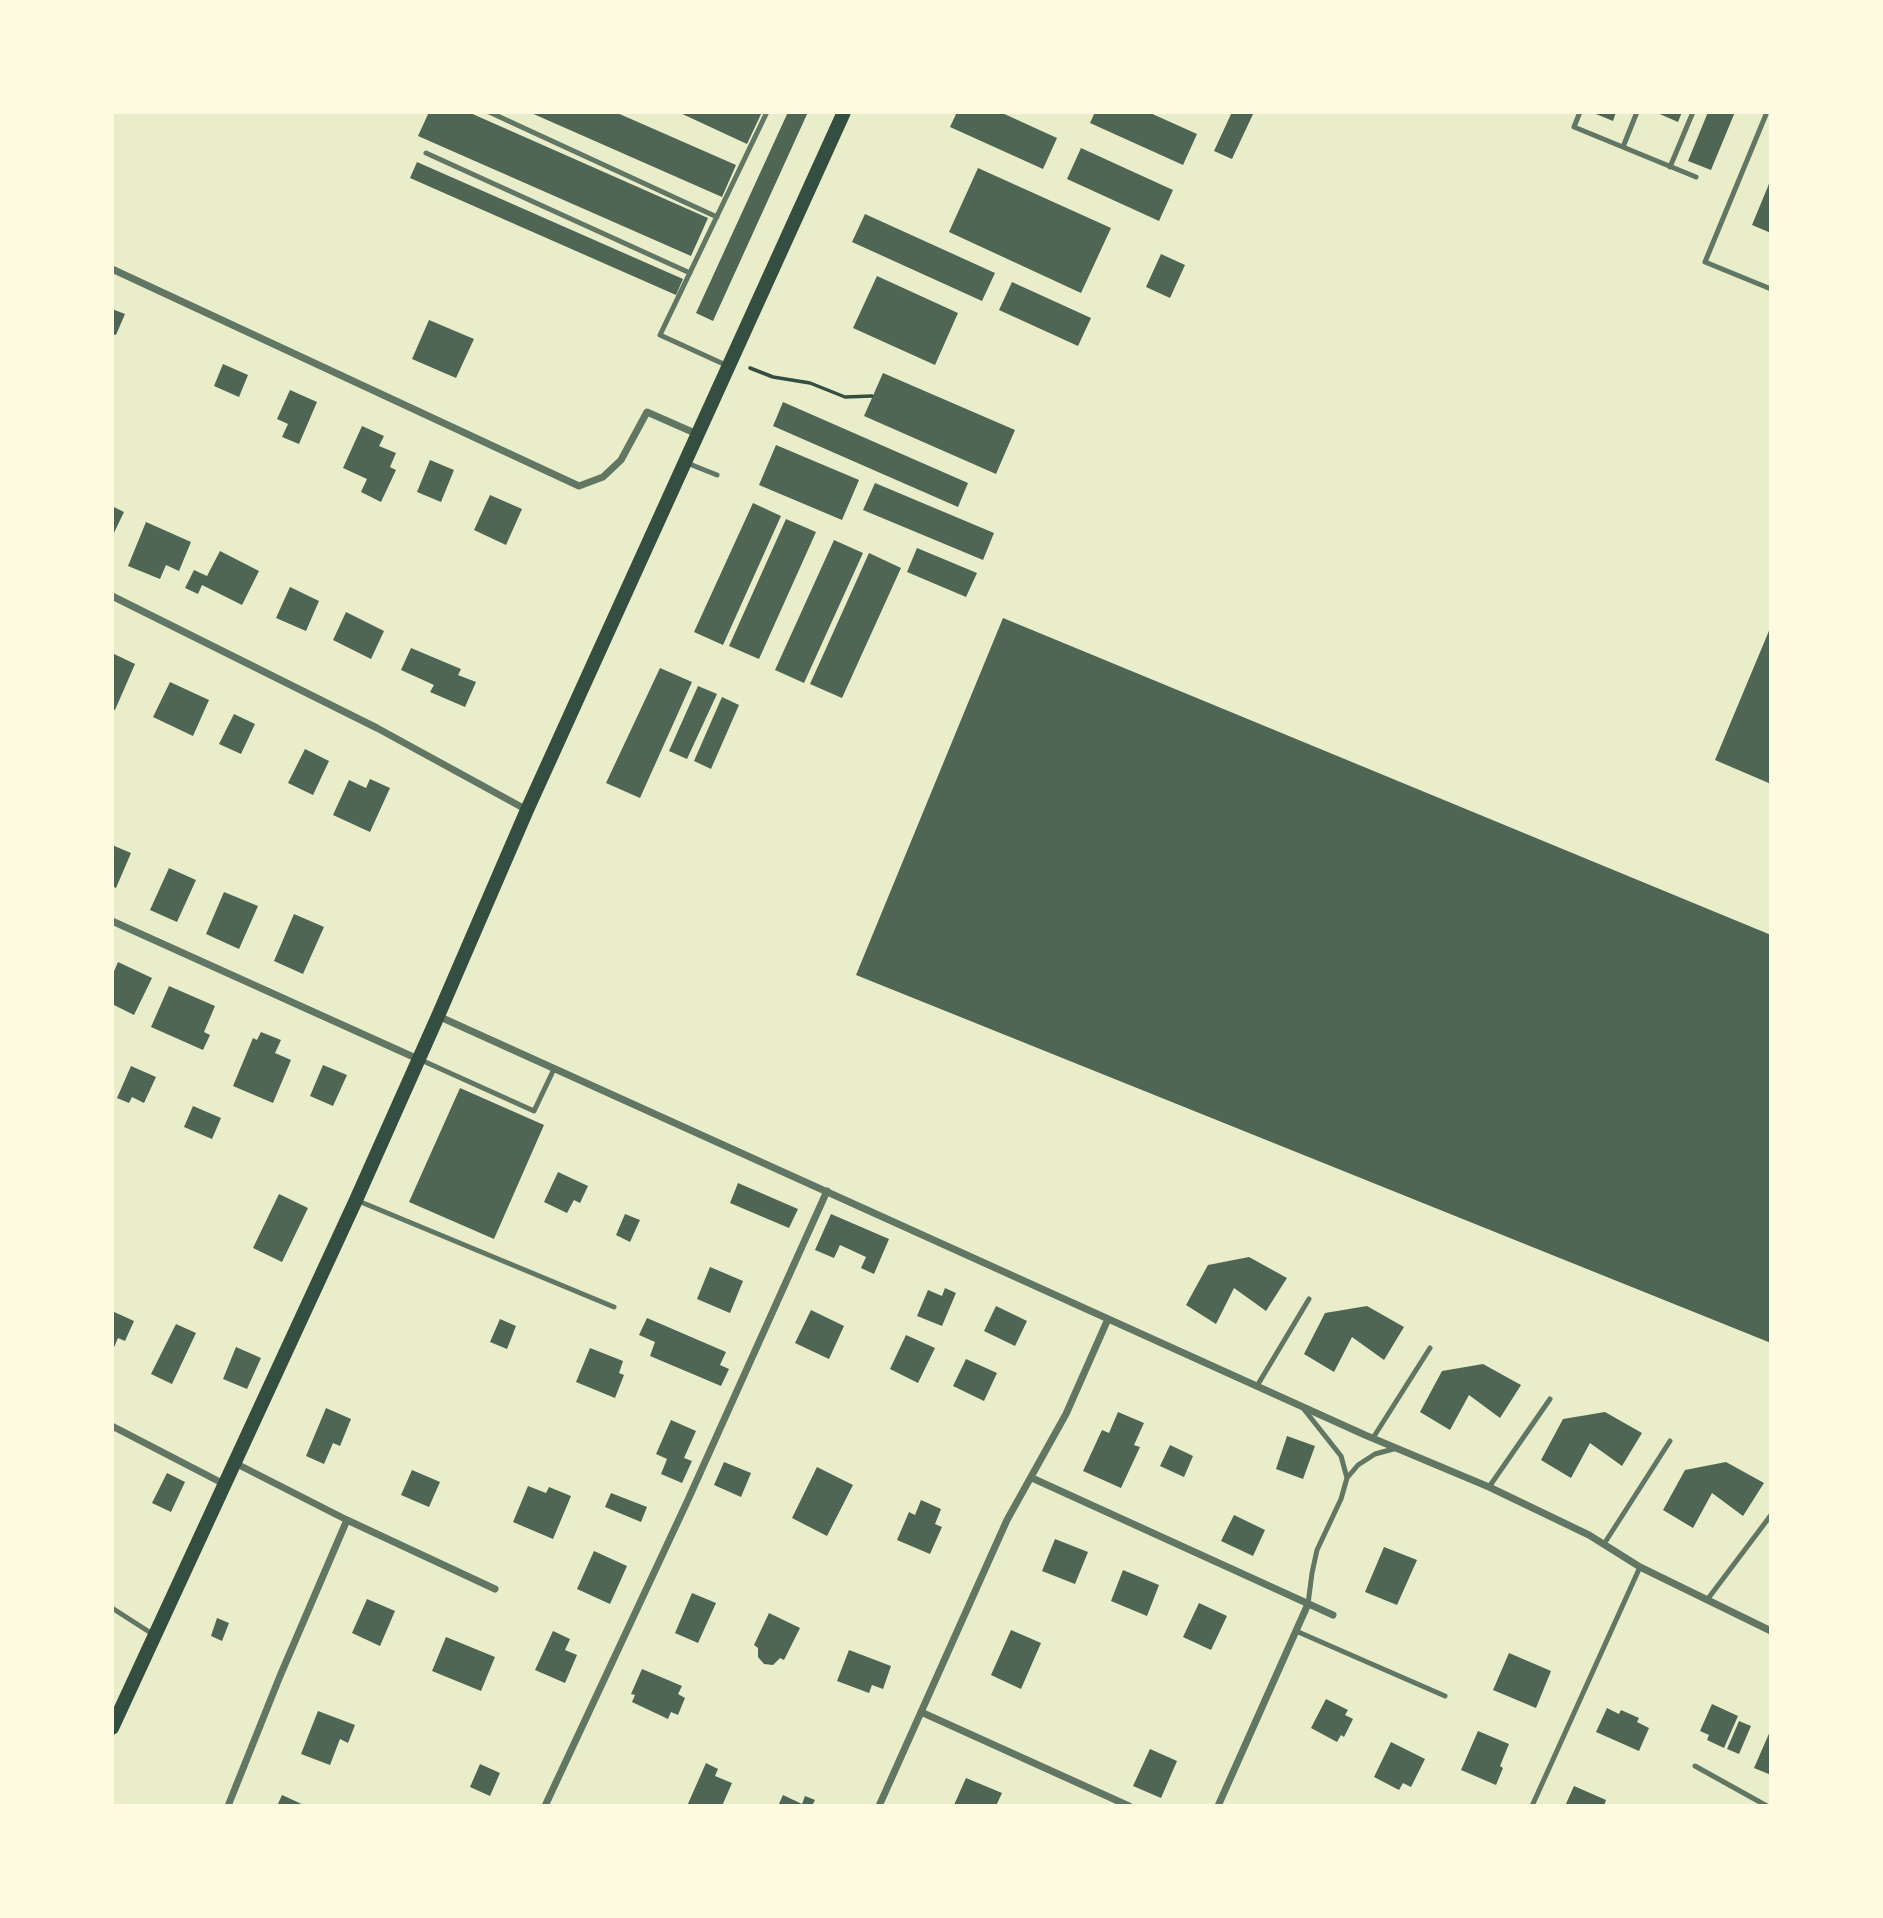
<!DOCTYPE html>
<html>
<head>
<meta charset="utf-8">
<style>
  body { margin:0 }
  #map { position:relative; width:1883px; height:1918px; overflow:hidden; background:#e9edc9; font-family:Barlow,sans-serif }
  canvas { display:block }
  .frame { position:absolute; inset:0; border:114px solid #fefae0; pointer-events:none }
</style>
</head>
<body>
<div id="map">
<canvas width="1883" height="1918"></canvas>
<div class="frame"></div>
</div>
<script>
const c = document.querySelector('canvas').getContext('2d');
c.lineJoin = 'round';
function fill(path, color) {
  c.fillStyle = color;
  c.fill(path, 'evenodd');
}
function poly(rows) {
  const path = new Path2D();
  for (const r of rows) {
    path.moveTo(r[0], r[1]);
    for (let i = 2; i < r.length; i += 2) path.lineTo(r[i], r[i + 1]);
  }
  return path;
}
function strokePath(path, color, width, dash) {
  c.strokeStyle = color;
  c.lineWidth = width;
  c.lineCap = dash ? 'butt' : 'round';
  c.setLineDash(dash || []);
  c.stroke(path);
}
const building = poly([
  [429,112,468,112,708,218,691,256,418,136],
  [529,112,615,112,736,165,722,197],
  [678,112,762,112,747,144],
  [788,112,808,112,713,321,696,313],
  [957,112,1000,112,1057,138,1043,169,950,127],
  [1095,112,1148,112,1197,134,1183,165,1090,123],
  [1232,112,1254,112,1232,159,1214,151],
  [1591,112,1616,112,1613,121],
  [1655,112,1682,112,1678,122],
  [1708,112,1735,112,1711,170,1688,161],
  [1081,148,1173,190,1159,221,1067,179],
  [417,162,683,279,676,295,410,178],
  [978,168,1111,228,1081,293,949,232],
  [1771,179,1771,233,1752,225],
  [865,214,995,273,982,301,852,242],
  [1161,254,1185,265,1170,298,1146,287],
  [877,276,958,313,935,365,853,328],
  [1012,282,1091,318,1078,346,999,310],
  [112,309,125,314,116,335,112,334],
  [429,320,474,339,456,378,412,359],
  [223,364,248,375,239,397,214,386],
  [883,373,1015,430,996,474,864,416],
  [290,390,317,402,299,444,282,437,288,424,277,419],
  [783,402,968,483,958,507,773,426],
  [362,426,384,436,379,446,396,453,390,467,396,470,381,502,361,492,367,479,343,468],
  [776,445,859,480,842,520,759,485],
  [430,460,454,470,441,502,417,492],
  [875,483,994,533,983,560,863,510],
  [490,495,522,509,506,545,474,530],
  [753,503,781,516,723,645,694,632],
  [112,506,124,512,112,537],
  [786,519,816,532,759,659,729,646],
  [146,522,191,542,179,571,166,565,160,579,128,566],
  [834,540,863,553,804,683,775,670],
  [917,548,977,573,966,597,907,572],
  [220,551,259,571,242,605,202,585,198,594,185,588,194,570,207,576],
  [869,553,901,568,842,698,810,684],
  [290,587,319,601,306,631,276,618],
  [346,612,384,631,371,659,333,640],
  [1003,618,1771,935,1771,1343,856,975],
  [1771,626,1771,784,1715,760],
  [411,648,461,669,458,675,476,682,465,707,430,692,434,685,401,670],
  [112,653,135,664,115,710,112,709],
  [660,668,692,682,640,798,606,783],
  [170,682,209,700,193,736,153,717],
  [698,686,717,694,687,759,669,751],
  [722,697,739,705,711,769,694,761],
  [234,714,255,724,241,754,219,744],
  [305,749,329,761,313,795,288,783],
  [370,779,390,788,370,832,333,815,349,780,366,788],
  [112,845,131,853,116,888,112,886],
  [169,868,196,880,177,922,150,910],
  [224,892,258,906,239,949,206,934],
  [294,914,324,927,303,974,274,961],
  [118,962,152,978,134,1015,112,1004,112,976],
  [169,986,215,1006,204,1032,210,1035,203,1050,151,1027],
  [261,1032,281,1040,275,1053,291,1060,273,1103,233,1086,253,1038,257,1040],
  [323,1065,347,1075,333,1106,310,1096],
  [131,1066,156,1077,144,1103,132,1097,129,1103,117,1098],
  [460,1088,544,1125,494,1239,409,1202],
  [193,1106,221,1118,212,1139,184,1127],
  [558,1172,588,1186,580,1203,574,1200,567,1213,544,1202],
  [738,1183,798,1209,789,1228,730,1203],
  [279,1194,308,1208,282,1262,253,1248],
  [625,1214,640,1220,630,1242,616,1235],
  [831,1214,889,1239,874,1274,861,1268,866,1257,840,1245,834,1258,815,1250],
  [1249,1257,1287,1278,1266,1311,1234,1288,1216,1324,1186,1305,1208,1265],
  [710,1267,743,1281,730,1313,697,1299],
  [945,1288,956,1293,942,1326,917,1316,928,1290,942,1296],
  [996,1306,1027,1321,1015,1346,984,1331],
  [1367,1306,1404,1327,1384,1360,1352,1337,1334,1372,1304,1354,1325,1313],
  [811,1310,844,1326,829,1359,795,1343],
  [112,1311,134,1321,125,1341,118,1338,112,1352],
  [647,1318,726,1352,720,1365,729,1369,721,1386,650,1356,655,1342,639,1335],
  [500,1319,516,1326,507,1349,490,1342],
  [176,1324,196,1333,172,1384,151,1374],
  [906,1335,935,1348,918,1383,890,1369],
  [236,1347,261,1358,247,1389,223,1379],
  [590,1348,623,1361,619,1373,624,1375,615,1398,576,1382],
  [966,1359,997,1373,984,1401,953,1386],
  [1483,1364,1521,1385,1500,1418,1469,1395,1450,1430,1420,1412,1442,1371],
  [326,1408,351,1419,340,1446,333,1443,324,1464,306,1456],
  [1118,1412,1144,1423,1134,1445,1140,1447,1121,1488,1083,1471,1102,1430,1109,1433],
  [1605,1412,1642,1433,1622,1466,1590,1443,1571,1478,1541,1460,1563,1419],
  [671,1420,696,1431,684,1458,692,1461,682,1483,661,1474,667,1459,656,1454],
  [1287,1436,1315,1446,1303,1479,1276,1469],
  [1170,1445,1193,1456,1184,1477,1160,1466],
  [724,1462,751,1473,741,1497,714,1485],
  [1726,1462,1764,1483,1743,1516,1712,1493,1693,1528,1663,1510,1685,1470],
  [817,1467,853,1485,827,1536,792,1518],
  [412,1470,440,1482,429,1507,401,1495],
  [167,1473,185,1482,171,1512,152,1503],
  [528,1486,546,1493,549,1487,571,1496,553,1539,513,1522],
  [611,1493,647,1507,641,1522,605,1507],
  [921,1500,941,1509,935,1524,942,1527,930,1554,897,1540,909,1512,915,1515],
  [1234,1515,1265,1530,1253,1556,1221,1541],
  [1055,1539,1088,1552,1075,1584,1042,1571],
  [1384,1547,1417,1560,1397,1605,1365,1592],
  [594,1551,627,1566,610,1604,577,1589],
  [1123,1570,1159,1585,1147,1616,1111,1601],
  [692,1593,716,1603,698,1643,675,1633],
  [367,1599,395,1611,380,1646,352,1633],
  [1199,1603,1227,1616,1211,1650,1183,1637],
  [769,1613,800,1628,784,1660,780,1658,773,1665,764,1664,758,1657,758,1648,754,1645],
  [217,1618,229,1623,222,1641,211,1636],
  [1011,1630,1041,1643,1021,1689,991,1675],
  [553,1631,570,1639,565,1650,577,1655,565,1683,535,1670],
  [446,1637,495,1657,481,1691,432,1671],
  [849,1650,891,1666,883,1689,872,1685,869,1693,837,1681],
  [1509,1653,1551,1671,1536,1708,1493,1690],
  [642,1669,682,1686,678,1694,685,1698,678,1715,671,1712,668,1719,632,1702,635,1695,631,1694],
  [1326,1699,1348,1710,1345,1715,1353,1719,1344,1737,1341,1735,1337,1742,1311,1728],
  [1712,1704,1738,1716,1724,1748,1707,1740,1709,1735,1700,1731],
  [1607,1708,1619,1714,1621,1710,1639,1718,1637,1722,1649,1728,1639,1751,1596,1732],
  [318,1711,355,1725,348,1743,340,1739,330,1765,301,1754],
  [1739,1721,1751,1726,1739,1754,1727,1749],
  [1771,1729,1771,1775,1754,1768],
  [1478,1731,1509,1744,1500,1766,1503,1768,1496,1785,1461,1770],
  [1391,1742,1425,1759,1411,1787,1403,1783,1399,1790,1374,1777],
  [1150,1749,1177,1761,1161,1798,1133,1786],
  [706,1763,718,1769,715,1776,732,1783,722,1806,687,1806],
  [480,1764,500,1773,490,1796,470,1787],
  [966,1778,1002,1793,996,1806,954,1805],
  [1574,1786,1606,1800,1604,1806,1565,1806],
  [282,1795,306,1806,277,1806],
  [783,1795,802,1804,805,1796,815,1800,812,1806,778,1806]
]);
const path = poly([
  [750,368,773,377,810,383,845,397,872,396]
]);
const service = poly([
  [489,112,717,217],
  [1580,112,1574,127,1696,177],
  [1767,112,1705,262,1771,289],
  [1623,147,1637,112],
  [426,153,690,273],
  [1670,167,1693,112],
  [728,366,660,335,767,112],
  [687,463,717,475],
  [421,1060,534,1111,554,1069],
  [356,1200,614,1307],
  [1257,1386,1309,1299],
  [1303,1408,1341,1456,1347,1478],
  [1373,1438,1430,1348],
  [1489,1487,1550,1399],
  [1604,1544,1670,1441],
  [1707,1600,1771,1515],
  [1308,1604,1312,1573,1317,1550,1341,1499,1347,1478,1358,1465,1375,1454,1397,1448],
  [112,1608,154,1635],
  [1296,1631,1445,1696],
  [1695,1766,1767,1806],
  [1532,1806,1640,1567]
]);
const minor = poly([
  [112,269,579,486,603,477,621,460,647,412,697,434],
  [112,596,377,728,527,810],
  [112,921,418,1059],
  [438,1016,1365,1435,1489,1487,1589,1535,1640,1567,1771,1631],
  [112,1426,224,1484],
  [235,1463,347,1520,495,1589],
  [1032,1478,1333,1615],
  [921,1712,1129,1806],
  [228,1806,280,1676,347,1520],
  [545,1806,687,1502,827,1191],
  [879,1806,1007,1520,1066,1414,1108,1319],
  [1218,1806,1308,1604]
]);
const secondary = poly([
  [112,1728,356,1200,438,1016,527,810,844,112]
]);
fill(building, '#4f6655');
strokePath(path, '#344e41', 3.5);
strokePath(service, '#617663', 5);
strokePath(minor, '#617663', 7);
strokePath(secondary, '#344e41', 14);
</script>
</body>
</html>
